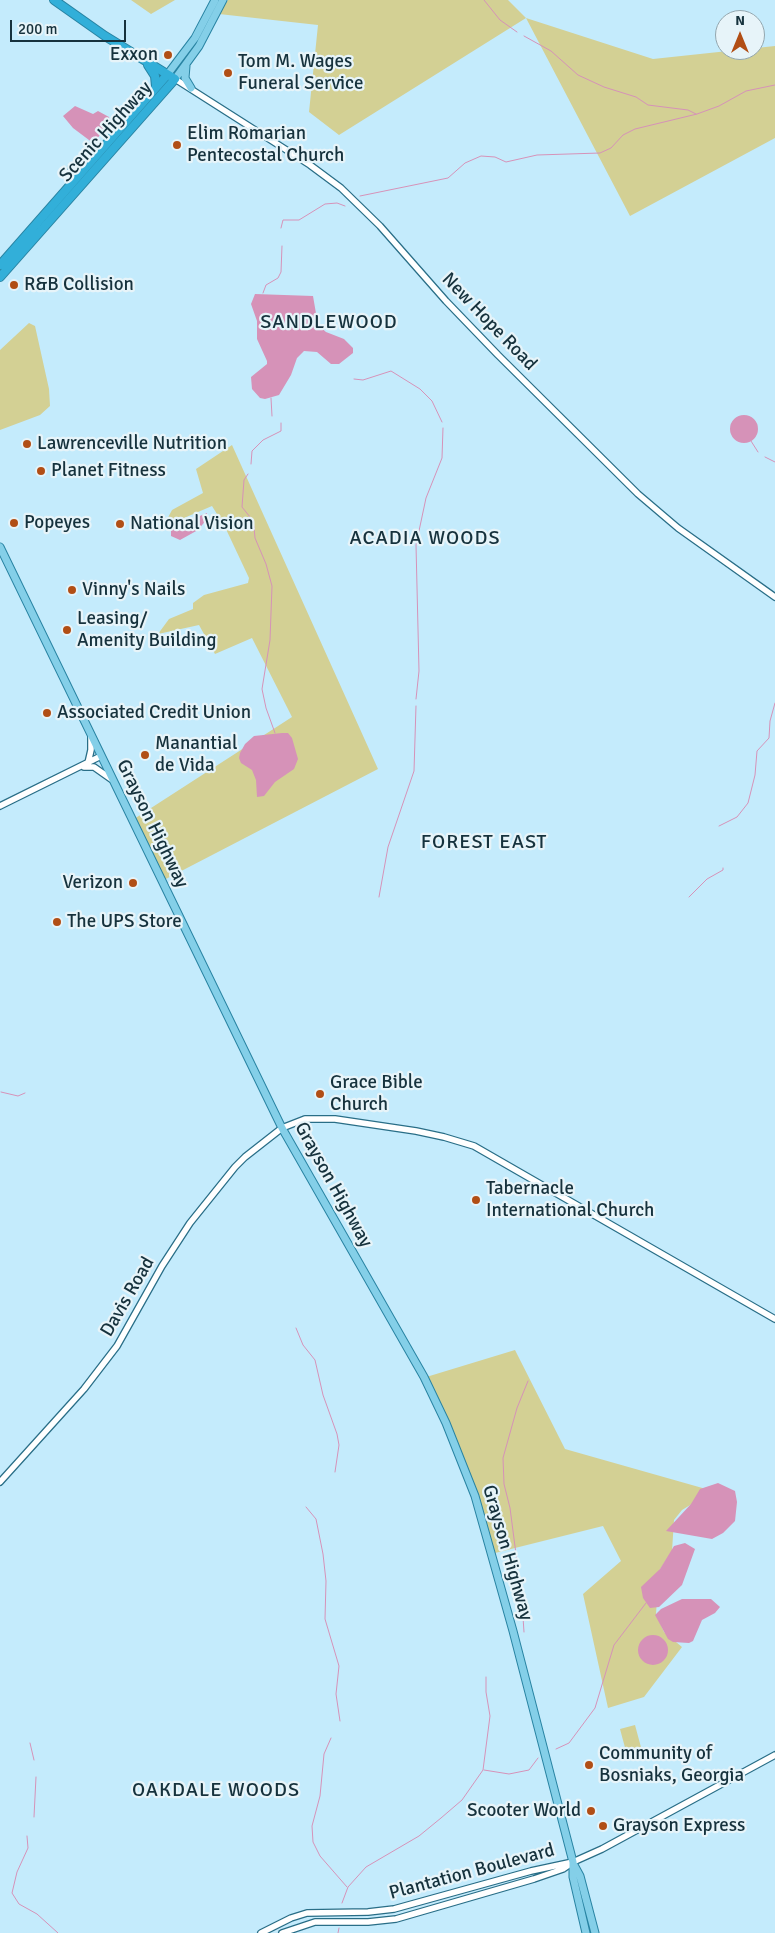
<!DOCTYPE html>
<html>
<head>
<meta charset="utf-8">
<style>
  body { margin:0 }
  #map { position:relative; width:775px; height:1933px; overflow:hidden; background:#c4ebfc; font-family:Signika,sans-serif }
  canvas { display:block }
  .north { position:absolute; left:715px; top:10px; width:50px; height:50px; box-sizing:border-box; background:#e7f4f9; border:1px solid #93a6ae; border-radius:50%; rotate:0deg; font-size:14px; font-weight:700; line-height:20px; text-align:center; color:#16323d }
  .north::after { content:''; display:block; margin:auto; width:18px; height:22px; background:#b14e15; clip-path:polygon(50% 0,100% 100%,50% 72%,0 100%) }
  .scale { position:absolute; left:10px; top:20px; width:116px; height:22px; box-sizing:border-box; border:2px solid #16323d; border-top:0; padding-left:6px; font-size:15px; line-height:18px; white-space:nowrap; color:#16323d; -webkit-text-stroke:4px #e7f4f9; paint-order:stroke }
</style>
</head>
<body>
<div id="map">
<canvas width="775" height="1933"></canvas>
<div class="north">N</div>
<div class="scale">200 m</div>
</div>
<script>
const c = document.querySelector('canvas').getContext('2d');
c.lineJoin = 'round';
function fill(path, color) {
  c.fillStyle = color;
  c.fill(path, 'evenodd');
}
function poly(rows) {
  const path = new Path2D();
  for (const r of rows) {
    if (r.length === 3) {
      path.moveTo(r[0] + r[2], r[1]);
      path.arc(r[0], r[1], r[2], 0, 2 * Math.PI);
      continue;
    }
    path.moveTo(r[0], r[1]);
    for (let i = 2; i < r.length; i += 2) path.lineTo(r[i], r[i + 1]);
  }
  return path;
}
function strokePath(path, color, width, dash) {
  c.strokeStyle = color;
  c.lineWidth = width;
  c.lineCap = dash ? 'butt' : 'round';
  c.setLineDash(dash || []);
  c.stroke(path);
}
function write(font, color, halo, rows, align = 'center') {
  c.font = font + ' Signika,sans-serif';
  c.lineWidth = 4.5;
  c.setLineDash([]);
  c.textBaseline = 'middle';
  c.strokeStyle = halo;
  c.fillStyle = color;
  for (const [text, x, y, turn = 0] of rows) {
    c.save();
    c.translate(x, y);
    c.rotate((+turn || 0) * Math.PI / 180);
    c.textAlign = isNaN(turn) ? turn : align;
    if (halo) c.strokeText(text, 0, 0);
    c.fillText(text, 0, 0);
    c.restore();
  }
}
const green = poly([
  [131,0,175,0,151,14],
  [228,0,508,0,526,18,653,59,775,46,775,138,630,216,526,18,339,135,309,112,318,25,219,14],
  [29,323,35,326,49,389,50,406,40,415,0,430,0,350],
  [232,445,378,769,162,881,134,819,292,717,252,638,215,654,199,625,158,634,169,619,193,609,193,603,204,595,248,583,249,578,225,527,212,506,163,527,172,510,203,493,196,469],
  [515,1350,565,1449,713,1491,682,1510,674,1520,672,1551,659,1571,656,1614,664,1632,682,1647,644,1697,608,1708,583,1594,621,1561,603,1526,495,1553,445,1415,423,1378],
  [635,1725,642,1751,627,1755,620,1729]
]);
const water = poly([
  [75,106,93,114,98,111,109,117,110,124,93,143,73,128,63,116],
  [255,294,313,296,318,325,326,332,344,339,353,348,353,353,339,364,331,364,317,352,304,351,297,358,291,375,279,395,265,399,260,398,252,389,251,377,267,364,267,361,257,339,257,321,251,304],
  [744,429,14],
  [207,513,207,519,198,530,180,540,171,536,171,530,176,526],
  [282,733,288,733,292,738,298,759,294,769,275,782,264,796,257,797,256,780,252,770,241,763,239,758,240,753,245,744,254,736],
  [718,1483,735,1491,737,1502,735,1521,723,1533,712,1539,666,1531,691,1504,700,1489],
  [685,1543,695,1549,682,1585,659,1607,650,1608,643,1598,641,1587,660,1569,674,1546],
  [682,1599,711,1599,720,1607,715,1613,702,1620,693,1641,689,1643,673,1642,668,1639,655,1615,661,1609],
  [653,1650,15]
]);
const stream = poly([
  [484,0,500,20,517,32],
  [524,36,551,51,578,75,604,87,636,97,648,105,688,110,696,114],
  [360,196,448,178,465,163,481,156,495,157,506,162,537,155,600,153,611,148,623,135,635,129,697,114,719,106,746,91,775,85],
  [281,228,283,220,299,220,325,204,337,203,345,206],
  [263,293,266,285,278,278,281,272,282,246],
  [354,379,363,380,391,371,420,389,432,401,442,422],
  [271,398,272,416],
  [751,441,758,452],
  [765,457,775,462],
  [251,464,252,451,263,440,281,431,281,423],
  [248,474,244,480,242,507,250,517,254,527,255,538,266,564,272,586,270,640,262,689,266,708,275,733],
  [416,699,419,671,416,545,426,498,442,458,443,428],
  [719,826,737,817,748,803,755,775,757,751,769,738,770,721,775,703],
  [379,897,388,847,414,771,416,706],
  [689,897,707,879,723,870,723,868],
  [1,1092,18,1096,25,1093],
  [296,1328,303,1345,315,1360,323,1395,337,1434,339,1445,335,1472],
  [306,1507,316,1519,323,1554,326,1581,325,1619,339,1666,336,1694,340,1721],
  [519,1596,516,1554,510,1508,504,1484,503,1458,517,1408,528,1381],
  [522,1602,524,1632],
  [331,1738,324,1754,320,1796,312,1826,313,1842,320,1856,347,1887],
  [30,1743,34,1760],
  [556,1749,569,1743,595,1708,614,1645,646,1603],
  [484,1770,509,1774,529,1770,538,1758],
  [34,1817,36,1777],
  [27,1836,28,1848,17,1872,12,1893,19,1904,37,1914,58,1933],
  [342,1903,348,1887,366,1867,419,1836,441,1818,462,1800,483,1770,490,1716,486,1692,486,1677],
  [338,1933,339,1928]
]);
const minor = poly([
  [175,79,310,165,341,188,380,226,446,301,498,355,638,494,678,528,775,597],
  [88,763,91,750,91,735],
  [84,767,94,767,111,779],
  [0,806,101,756],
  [0,1482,84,1389,117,1346,162,1266,190,1223,235,1167,245,1157,282,1128,305,1119,335,1119,416,1131,444,1137,474,1146,775,1319],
  [261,1933,291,1918,307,1913,368,1912,394,1909,531,1871,573,1862,602,1849,775,1755],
  [282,1933,315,1922,368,1922,396,1919,534,1879,563,1869,573,1862]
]);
const major = poly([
  [186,66,185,78,191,88],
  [167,75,195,38,215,0],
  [175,79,199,46,223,0],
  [0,547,282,1128,424,1377,446,1423,475,1496,513,1631,573,1862,573,1877,586,1933],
  [574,1865,580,1876,595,1933]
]);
const highway = poly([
  [148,65,155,76,156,86],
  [72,168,79,169,87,165],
  [0,265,167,75],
  [0,277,175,79,105,36,54,0]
]);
const markers = [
  [168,55,5,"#b14e15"],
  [228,73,5,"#b14e15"],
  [177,145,5,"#b14e15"],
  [14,285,5,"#b14e15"],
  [27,444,5,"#b14e15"],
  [41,471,5,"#b14e15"],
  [14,523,5,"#b14e15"],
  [120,524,5,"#b14e15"],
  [72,590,5,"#b14e15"],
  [67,630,5,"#b14e15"],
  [47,713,5,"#b14e15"],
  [145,755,5,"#b14e15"],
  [133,883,5,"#b14e15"],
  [57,922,5,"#b14e15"],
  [320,1094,5,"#b14e15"],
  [476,1200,5,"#b14e15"],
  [589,1765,5,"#b14e15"],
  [591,1811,5,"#b14e15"],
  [603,1826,5,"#b14e15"]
];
const poiNames = [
  ["Exxon",158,55,"right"],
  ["Tom M. Wages",238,62],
  ["Funeral Service",238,84],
  ["Elim Romarian",187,134],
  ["Pentecostal Church",187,156],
  ["R&B Collision",24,285],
  ["Lawrenceville Nutrition",37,444],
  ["Planet Fitness",51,471],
  ["Popeyes",24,523],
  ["National Vision",130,524],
  ["Vinny's Nails",82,590],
  ["Leasing/",77,619],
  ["Amenity Building",77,641],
  ["Associated Credit Union",57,713],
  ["Manantial",155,744],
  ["de Vida",155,766],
  ["Verizon",123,883,"right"],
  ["The UPS Store",67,922],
  ["Grace Bible",330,1083],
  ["Church",330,1105],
  ["Tabernacle",486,1189],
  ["International Church",486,1211],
  ["Community of",599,1754],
  ["Bosniaks, Georgia",599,1776],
  ["Scooter World",581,1811,"right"],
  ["Grayson Express",613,1826]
];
const streetNames = [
  ["Scenic Highway",106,132,-48],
  ["New Hope Road",489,322,46],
  ["Grayson Highway",152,824,64],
  ["Grayson Highway",333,1185,61],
  ["Davis Road",128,1297,-60],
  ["Grayson Highway",507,1553,74],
  ["Plantation Boulevard",472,1872,-15]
];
const neighbourhoodNames = [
  ["SANDLEWOOD",329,323],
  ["ACADIA WOODS",425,539],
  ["FOREST EAST",484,843],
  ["OAKDALE WOODS",216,1791]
];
fill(green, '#d3d094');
fill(water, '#d692b8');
strokePath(stream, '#d692b8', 1);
strokePath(minor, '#296e87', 8);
strokePath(major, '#2883a2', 9);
strokePath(highway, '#2883a2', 10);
strokePath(minor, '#fff', 5.5);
strokePath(major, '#84cfe8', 7);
strokePath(highway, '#32afd9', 8);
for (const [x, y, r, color] of markers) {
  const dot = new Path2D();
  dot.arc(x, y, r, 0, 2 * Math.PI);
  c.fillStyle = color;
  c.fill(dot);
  strokePath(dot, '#e7f4f9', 2);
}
write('19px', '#16323d', '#e7f4f9', poiNames, 'left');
write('19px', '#16323d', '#e7f4f9', streetNames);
c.letterSpacing = '1px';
write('20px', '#16323d', '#e7f4f9', neighbourhoodNames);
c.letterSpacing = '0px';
</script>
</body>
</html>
